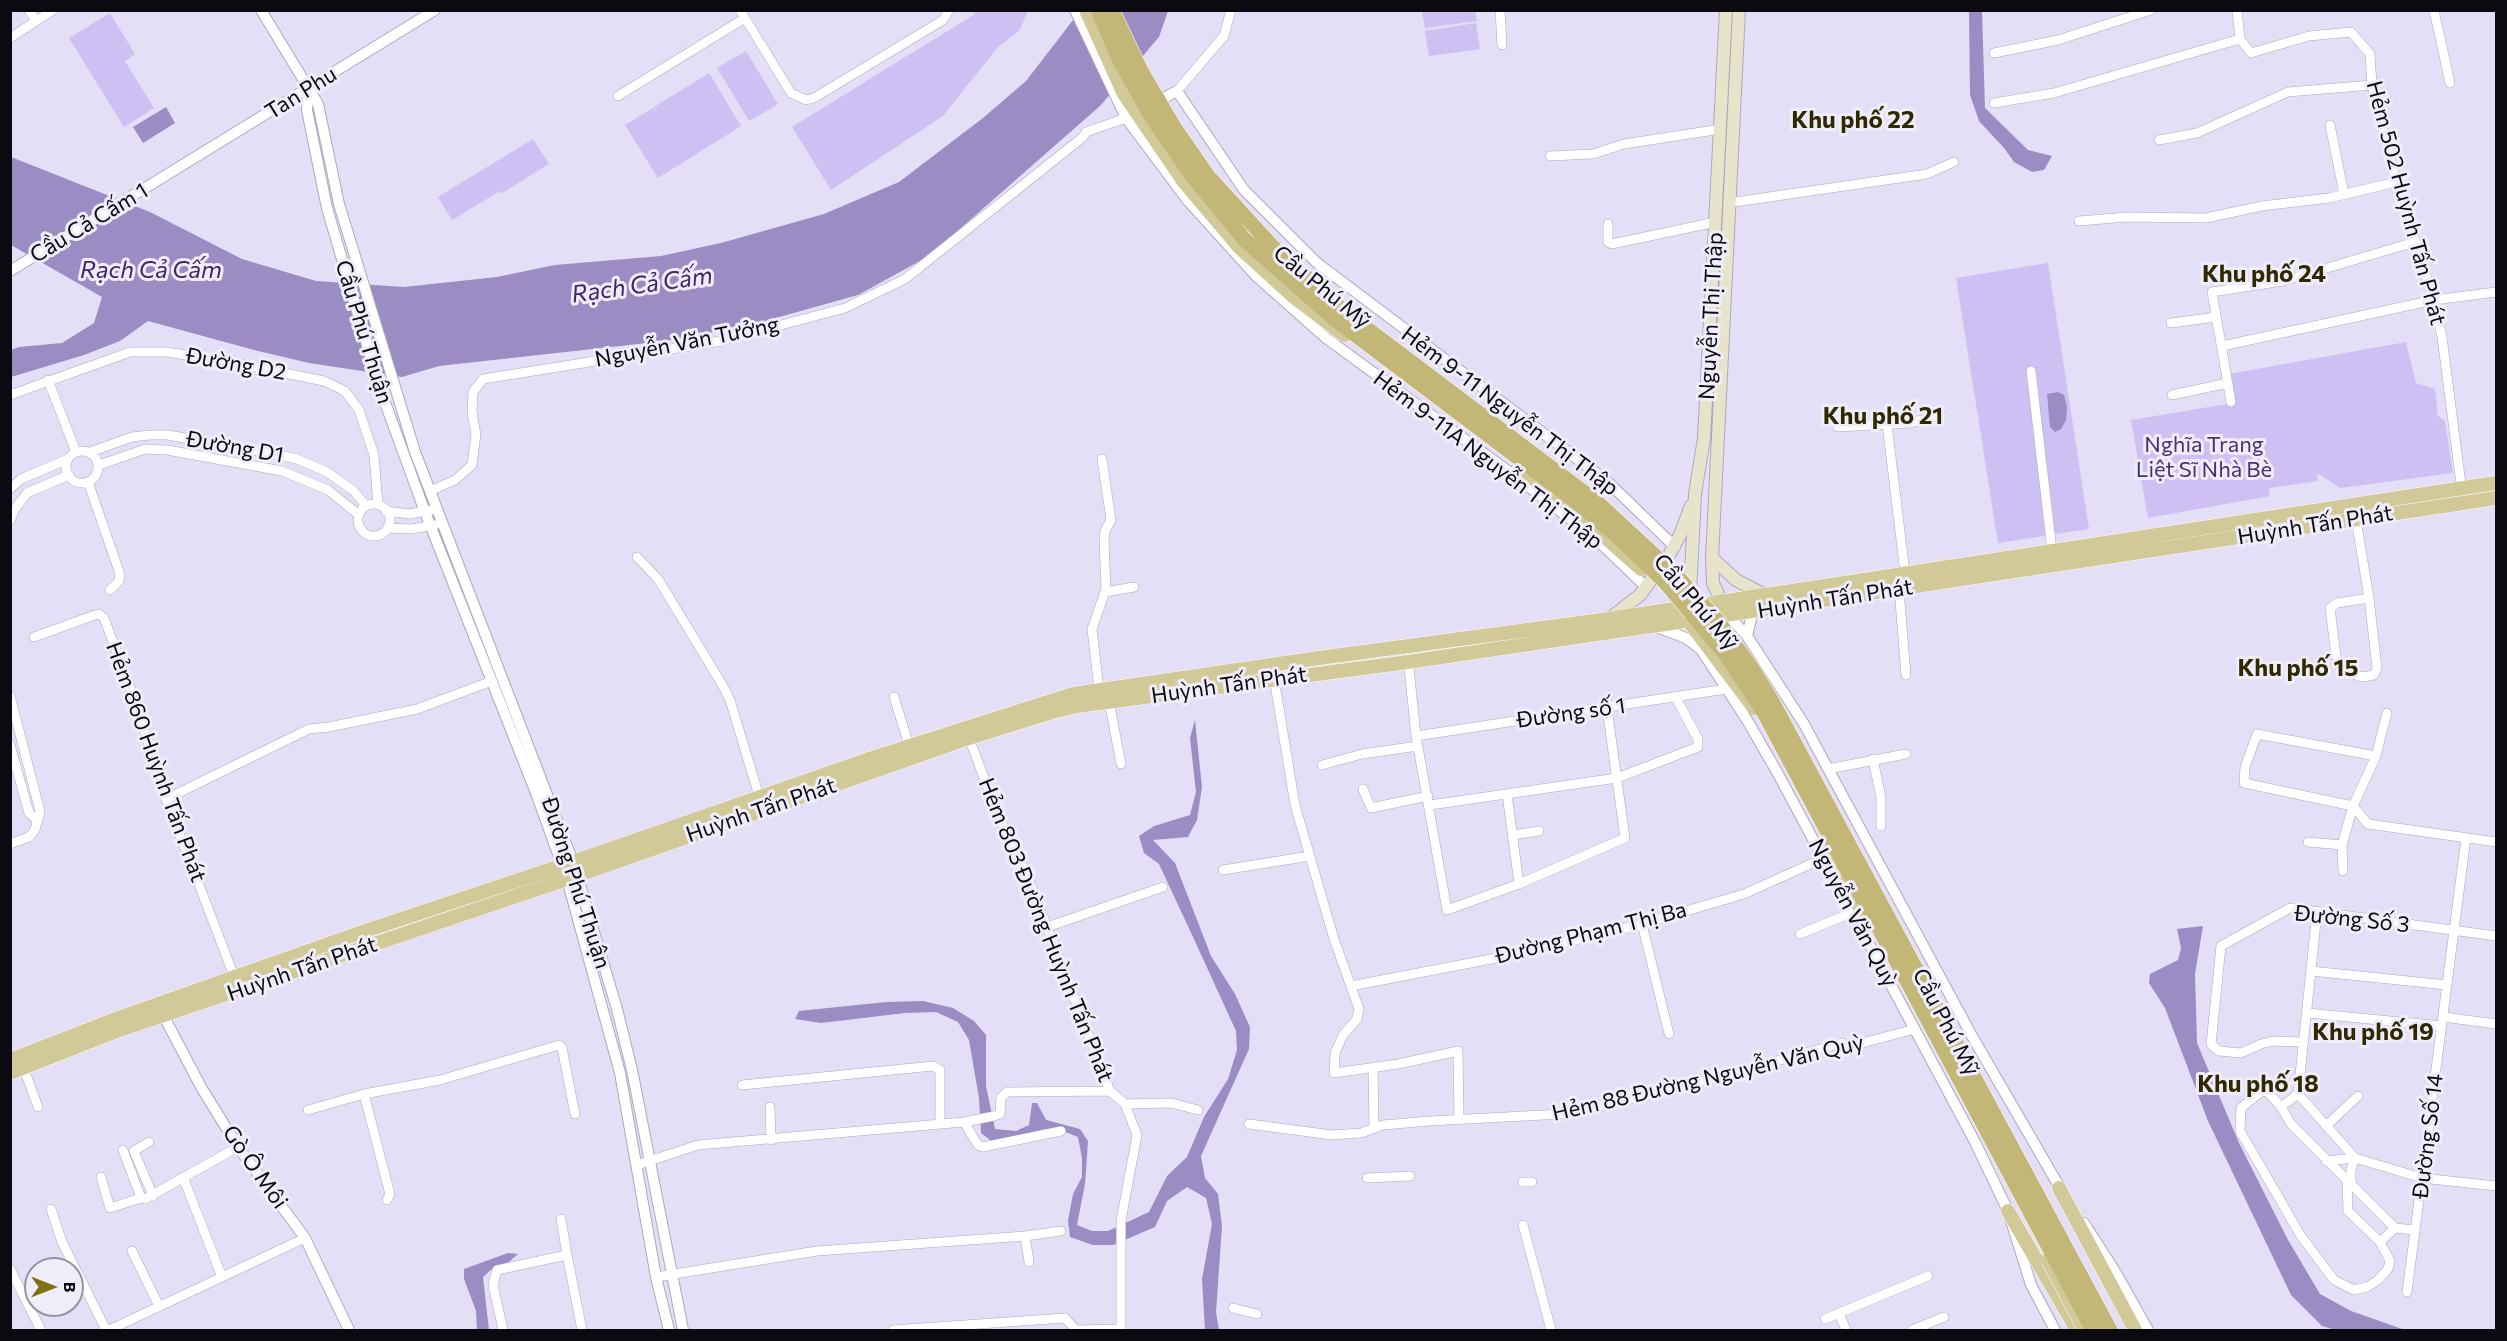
<!DOCTYPE html>
<html>
<head>
<meta charset="utf-8">
<style>
  body { margin:0 }
  #map { position:relative; width:2507px; height:1341px; overflow:hidden; background:#e4def6; font-family:Commissioner,sans-serif }
  canvas { display:block }
  .frame { position:absolute; inset:0; border:12px solid #0c0a11; pointer-events:none }
  .north { position:absolute; left:24px; top:1257px; width:60px; height:60px; box-sizing:border-box; background:#f0edfb; border:2px solid #95929d; border-radius:50%; rotate:90deg; font-size:16px; font-weight:700; line-height:24px; text-align:center; color:#0c0a11 }
  .north::after { content:''; display:block; margin:auto; width:21px; height:27px; background:#7f7111; clip-path:polygon(50% 0,100% 100%,50% 72%,0 100%) }
</style>
</head>
<body>
<div id="map">
<canvas width="2507" height="1341"></canvas>
<div class="frame"></div>
<div class="north">B</div>
</div>
<script>
const c = document.querySelector('canvas').getContext('2d');
c.lineJoin = 'round';
function fill(path, color) {
  c.fillStyle = color;
  c.fill(path, 'evenodd');
}
function poly(rows) {
  const path = new Path2D();
  for (const r of rows) {
    if (r.length === 3) {
      path.moveTo(r[0] + r[2], r[1]);
      path.arc(r[0], r[1], r[2], 0, 2 * Math.PI);
      continue;
    }
    path.moveTo(r[0], r[1]);
    for (let i = 2; i < r.length; i += 2) path.lineTo(r[i], r[i + 1]);
  }
  return path;
}
function strokePath(path, color, width, dash) {
  c.strokeStyle = color;
  c.lineWidth = width;
  c.lineCap = dash ? 'butt' : 'round';
  c.setLineDash(dash || []);
  c.stroke(path);
}
function write(font, color, halo, rows, align = 'center') {
  c.font = font + ' Commissioner,sans-serif';
  c.lineWidth = 6;
  c.setLineDash([]);
  c.textBaseline = 'middle';
  c.strokeStyle = halo;
  c.fillStyle = color;
  for (const [text, x, y, turn = 0] of rows) {
    c.save();
    c.translate(x, y);
    c.rotate((+turn || 0) * Math.PI / 180);
    c.textAlign = isNaN(turn) ? turn : align;
    if (halo) c.strokeText(text, 0, 0);
    c.fillText(text, 0, 0);
    c.restore();
  }
}
const green = poly([
  [974,11,1028,11,1019,31,998,47,943,116,831,190,792,127,975,14],
  [1422,11,1475,11,1477,21,1425,28],
  [110,13,135,54,125,61,154,108,124,127,69,38],
  [1476,23,1480,49,1429,56,1425,31],
  [746,51,778,104,749,121,717,68],
  [709,73,741,126,658,178,625,125,653,108,657,113,654,107],
  [533,139,549,164,502,193,500,191,452,220,438,197],
  [2048,263,2089,529,1998,543,1956,278],
  [2406,342,2416,383,2435,389,2438,416,2445,421,2453,473,2340,488,2317,473,2318,481,2269,488,2270,496,2148,518,2131,420,2233,403,2229,374]
]);
const water = poly([
  [1080,11,1168,11,1159,37,1100,106,929,256,858,295,747,326,665,341,439,366,402,377,309,363,254,350,148,321,120,341,84,355,11,377,11,350,19,347,62,343,94,323,102,297,11,245,11,157,150,212,242,259,316,281,404,287,497,277,555,265,661,256,721,243,824,214,899,182,983,118,1026,81],
  [1969,11,1982,11,1985,108,2028,150,2052,156,2044,170,2032,172,2014,162,2004,148,1979,121,1970,95],
  [166,107,175,123,143,143,133,127],
  [2058,392,2064,395,2067,407,2066,420,2061,429,2055,432,2050,427,2047,394],
  [1195,720,1202,787,1197,820,1188,837,1153,840,1175,863,1211,956,1235,994,1250,1027,1249,1049,1201,1156,1205,1178,1218,1194,1222,1226,1216,1312,1219,1330,1205,1330,1202,1279,1212,1224,1206,1198,1187,1187,1167,1201,1155,1227,1113,1245,1093,1245,1070,1237,1068,1221,1073,1194,1082,1177,1082,1158,1078,1137,1063,1131,1044,1129,995,1144,981,1133,979,1098,969,1040,958,1022,936,1012,905,1013,821,1023,795,1019,799,1011,886,1002,923,1001,953,1008,974,1021,986,1035,986,1086,995,1129,1016,1131,1029,1125,1032,1103,1037,1103,1046,1120,1080,1129,1088,1141,1085,1184,1077,1225,1092,1231,1108,1231,1149,1212,1167,1176,1187,1157,1204,1117,1228,1079,1237,1050,1236,1031,1193,937,1159,864,1144,853,1139,836,1154,826,1190,815,1196,792,1190,738],
  [2203,926,2195,974,2197,1043,2239,1143,2288,1240,2320,1294,2351,1311,2405,1330,2336,1330,2322,1326,2291,1295,2208,1121,2165,1008,2149,983,2150,974,2178,960,2181,948,2177,929],
  [508,1253,518,1254,509,1262,493,1268,483,1277,489,1330,477,1330,476,1311,464,1279,464,1269]
]);
const minor = poly([
  [29,10,36,21],
  [740,10,791,93,806,100,814,98,943,20,949,10],
  [1500,10,1502,45],
  [2237,10,2240,39],
  [2434,10,2450,83],
  [10,38,53,10],
  [1994,53,2058,40,2151,10],
  [1177,91,1224,36,1231,10],
  [618,96,745,18],
  [1994,103,2054,93,2240,39,2251,53,2309,36,2351,32,2370,54,2372,85,2396,182,2434,300,2442,337,2462,492],
  [2330,125,2344,194],
  [2159,140,2197,133,2288,92,2372,85],
  [1550,156,1593,154,1624,144,1721,129],
  [1728,203,1927,174,1954,162],
  [2079,221,2127,217,2206,218,2262,206,2329,198,2396,182],
  [1608,224,1608,242,1612,244,1716,222],
  [2171,323,2216,317],
  [2222,346,2434,300,2496,292],
  [2031,371,2052,550],
  [48,380,76,452],
  [10,395,130,352,167,352,240,364,324,381,345,391,359,410,374,455,378,505],
  [2172,395,2228,383],
  [2231,402,2212,292,2283,281,2415,242],
  [1887,424,1905,573],
  [1838,427,1909,423,1941,416],
  [82,467,16],
  [90,452,132,437,150,435,168,435,280,455,297,459,327,472,354,491,366,506],
  [99,465,145,449,167,450,282,471,328,490,359,515],
  [88,482,120,574,119,581,110,590],
  [10,489,21,479,68,459],
  [430,491,455,480,472,465,476,435,472,412,473,392,483,379,721,341,845,308,905,279,1083,137,1086,132,1126,118],
  [374,520,16],
  [386,511,409,514,437,509],
  [2356,519,2369,598,2377,668,2374,675,2362,677,2341,670,2336,656,2330,608,2337,603,2369,598],
  [10,521,15,509,27,493,69,475],
  [387,528,411,529,435,525],
  [637,557,658,579,723,686,730,700,759,796],
  [1899,589,1906,675],
  [1105,592,1134,587],
  [34,637,95,615,99,614,104,618,132,692,166,799,234,976],
  [1408,658,1416,736,1447,910,1519,884,1625,838,1607,708],
  [1274,678,1295,805,1334,939,1359,1009,1357,1019,1343,1035,1335,1053,1334,1073,1398,1064,1458,1051,1459,1120],
  [1099,689,1092,629,1106,589,1104,540,1105,531,1111,520,1102,459],
  [10,696,40,811,35,830,29,837,10,844],
  [894,697,909,745],
  [1109,701,1121,764],
  [1416,736,1726,689],
  [969,738,999,817,1027,875,1110,1091,1125,1104,1137,1135,1121,1221,1121,1330],
  [10,745,29,813,38,821],
  [1873,759,1881,798,1881,826],
  [1322,765,1362,754,1418,746],
  [1828,769,1906,754],
  [1363,789,1371,808,1428,796],
  [1507,794,1519,884],
  [166,799,309,729,329,727,417,709,492,681],
  [1430,805,1617,778,1698,747,1698,739,1676,698],
  [2353,806,2244,783,2245,767,2257,734,2376,756],
  [2353,806,2368,824,2496,842],
  [1513,835,1539,831],
  [2308,842,2342,845],
  [1223,870,1310,856],
  [2343,871,2342,845,2353,806,2376,756,2387,713],
  [2317,912,2298,1094,2355,1158,2422,1178,2496,1186],
  [1642,924,1669,1034],
  [1047,927,1163,887],
  [1800,934,1851,913],
  [2311,971,2447,985],
  [1351,986,1517,954,1642,924,1744,894,1824,858],
  [2307,1013,2442,1026],
  [2443,1017,2496,1024],
  [2303,1042,2273,1041,2261,1044,2241,1053,2219,1051,2211,1044,2221,946,2290,908,2496,936],
  [1373,1068,1374,1128],
  [24,1069,38,1107],
  [742,1085,933,1066,940,1070,940,1124],
  [364,1094,390,1194,387,1200],
  [2298,1094,2281,1107,2291,1124,2395,1228,2415,1230],
  [1125,1104,1171,1103,1198,1110],
  [770,1107,771,1140],
  [2281,1107,2268,1092,2262,1091,2241,1108,2240,1131,2301,1236,2334,1280,2354,1290,2367,1287,2378,1280,2388,1269,2390,1261,2380,1242,2395,1228],
  [308,1110,364,1094,440,1080,559,1045,562,1048,575,1114],
  [964,1122,978,1145,983,1147,1061,1131],
  [1249,1124,1332,1135,1361,1133,1383,1125,1430,1121,1562,1114,1667,1091,1842,1043,1847,1047,1915,1029],
  [2326,1126,2358,1096],
  [149,1142,134,1151,153,1196],
  [123,1150,141,1198,145,1199,238,1147],
  [2326,1161,2355,1158],
  [637,1165,698,1145,964,1122,994,1116,1000,1114,1001,1098,1007,1092,1110,1091],
  [101,1177,110,1208,141,1198],
  [183,1177,222,1277],
  [1367,1178,1410,1176],
  [2347,1181,2348,1211,2380,1242],
  [1523,1182,1532,1182],
  [2351,1185,2351,1169,2355,1158],
  [51,1209,62,1242,106,1330],
  [561,1219,567,1255],
  [1523,1225,1551,1330],
  [1025,1236,1029,1262],
  [132,1251,159,1306],
  [10,1269,41,1330],
  [656,1277,817,1251,1025,1236,1061,1231],
  [2407,1292,2466,838],
  [1233,1308,1257,1314],
  [1839,1313,1846,1330],
  [1825,1319,1928,1276],
  [109,1330,305,1238],
  [503,1330,493,1285,497,1270,567,1255,582,1330],
  [893,1330,1065,1318,1076,1330,1121,1329],
  [1912,1330,1944,1317]
]);
const tertiary = poly([
  [261,10,318,104,339,204,415,452,573,862,617,1009,632,1070,683,1330],
  [1075,10,1126,118,1188,201,1256,276,1326,338,1519,479,1596,539,1645,586],
  [309,88,307,110,327,208,379,386,425,512,536,793,567,879,620,1073,656,1277,669,1330],
  [1153,104,1177,91,1244,190,1317,263,1608,482,1675,547],
  [10,271,435,10],
  [1728,615,1747,636,1804,724,1972,1036,2063,1193],
  [1654,626,1686,638,1699,648],
  [1695,634,1700,648,1747,720,1777,772,1975,1142,2008,1211,2031,1285,2055,1330],
  [1747,636,1752,615,1761,610],
  [160,1009,201,1087,238,1147,305,1238,349,1330],
  [2084,1223,2116,1273,2148,1330]
]);
const secondary = poly([
  [1712,558,1736,580,1763,594],
  [1690,593,1695,494,1704,438,1726,10],
  [1725,609,1713,583,1712,558,1739,10],
  [1609,619,1640,595,1668,557,1680,535,1691,506]
]);
const primary = poly([
  [10,1060,118,1018,362,932,573,862,866,760,1073,694,1319,658,1609,619,2496,483],
  [10,1073,122,1029,567,879,969,738,1052,712,1077,706,1408,662,1692,620,2496,498],
  [2059,1188,2135,1330],
  [2008,1211,2077,1330]
]);
const primaryBridge = poly([
  [1086,10,1124,94,1184,182,1239,247,1295,298,1344,335],
  [1527,474,1577,512,1641,569],
  [1690,623,1754,708],
  [1829,850,1865,918],
  [2048,1260,2085,1330]
]);
const trunkBridge = poly([
  [1098,10,1120,61,1153,119,1193,177,1245,240,1337,321,1574,500,1615,534,1664,581,1726,655,1762,709,2093,1330],
  [1112,10,1140,69,1174,127,1208,176,1273,247,1345,312,1598,503,1676,575,1717,620,1753,670,1773,703,2110,1330]
]);
const streetNames = [
  ["Tan Phu",301,93,-32],
  ["Hẻm 502 Huỳnh Tấn Phát",2406,203,75],
  ["Cầu Cả Cấm 1",89,223,-31],
  ["Cầu Phú Mỹ",1322,287,39],
  ["Nguyễn Thị Thập",1711,316,-87],
  ["Cầu Phú Thuận",364,332,73],
  ["Nguyễn Văn Tưởng",687,342,-11],
  ["Đường D2",236,364,10],
  ["Hẻm 9-11 Nguyễn Thị Thập",1510,411,37],
  ["Đường D1",235,447,10],
  ["Hẻm 9-11A Nguyễn Thị Thập",1488,460,37],
  ["Huỳnh Tấn Phát",2315,525,-9],
  ["Huỳnh Tấn Phát",1835,599,-9],
  ["Cầu Phú Mỹ",1696,602,50],
  ["Huỳnh Tấn Phát",1229,685,-8],
  ["Đường số 1",1571,713,-8],
  ["Hẻm 860 Huỳnh Tấn Phát",156,762,70],
  ["Huỳnh Tấn Phát",761,810,-19],
  ["Đường Phú Thuận",576,883,72],
  ["Nguyễn Văn Quỳ",1853,913,62],
  ["Đường Số 3",2352,919,6],
  ["Hẻm 803 Đường Huỳnh Tấn Phát",1046,930,68],
  ["Đường Phạm Thị Ba",1591,933,-14],
  ["Huỳnh Tấn Phát",302,969,-19],
  ["Cầu Phú Mỹ",1946,1022,62],
  ["Hẻm 88 Đường Nguyễn Văn Quỳ",1708,1078,-13],
  ["Đường Số 14",2428,1136,-83],
  ["Gò Ô Môi",255,1167,55]
];
const parkNames = [
  ["Nghĩa Trang",2204,445],
  ["Liệt Sĩ Nhà Bè",2204,470]
];
const neighbourhoodNames = [
  ["Khu phố 22",1853,120],
  ["Khu phố 24",2264,274],
  ["Khu phố 21",1883,416],
  ["Khu phố 15",2298,668],
  ["Khu phố 19",2373,1032],
  ["Khu phố 18",2258,1084]
];
const waterNames = [
  ["Rạch Cả Cấm",151,270],
  ["Rạch Cả Cấm",642,285,-8]
];
fill(green, '#cec0f3');
fill(water, '#9b8cc4');
strokePath(minor, '#ada8be', 10);
strokePath(tertiary, '#ada8be', 12);
strokePath(secondary, '#ada8be', 14);
strokePath(primary, '#fff', 15);
strokePath(minor, '#fff', 9);
strokePath(tertiary, '#fff', 10);
strokePath(secondary, '#e8e4cb', 12);
strokePath(primary, '#d1c998', 14);
strokePath(primaryBridge, '#fff', 15, []);
strokePath(trunkBridge, '#fff', 16, []);
strokePath(primaryBridge, '#d1c998', 14);
strokePath(trunkBridge, '#c2b776', 15);
write('22px', '#0c0a11', '#f0edfb', streetNames);
write('22px', '#493176', '#f0edfb', parkNames);
write('bold 24px', '#302900', '#f0edfb', neighbourhoodNames);
write('italic 24px', '#3f2669', '#f0edfb', waterNames);
</script>
</body>
</html>
